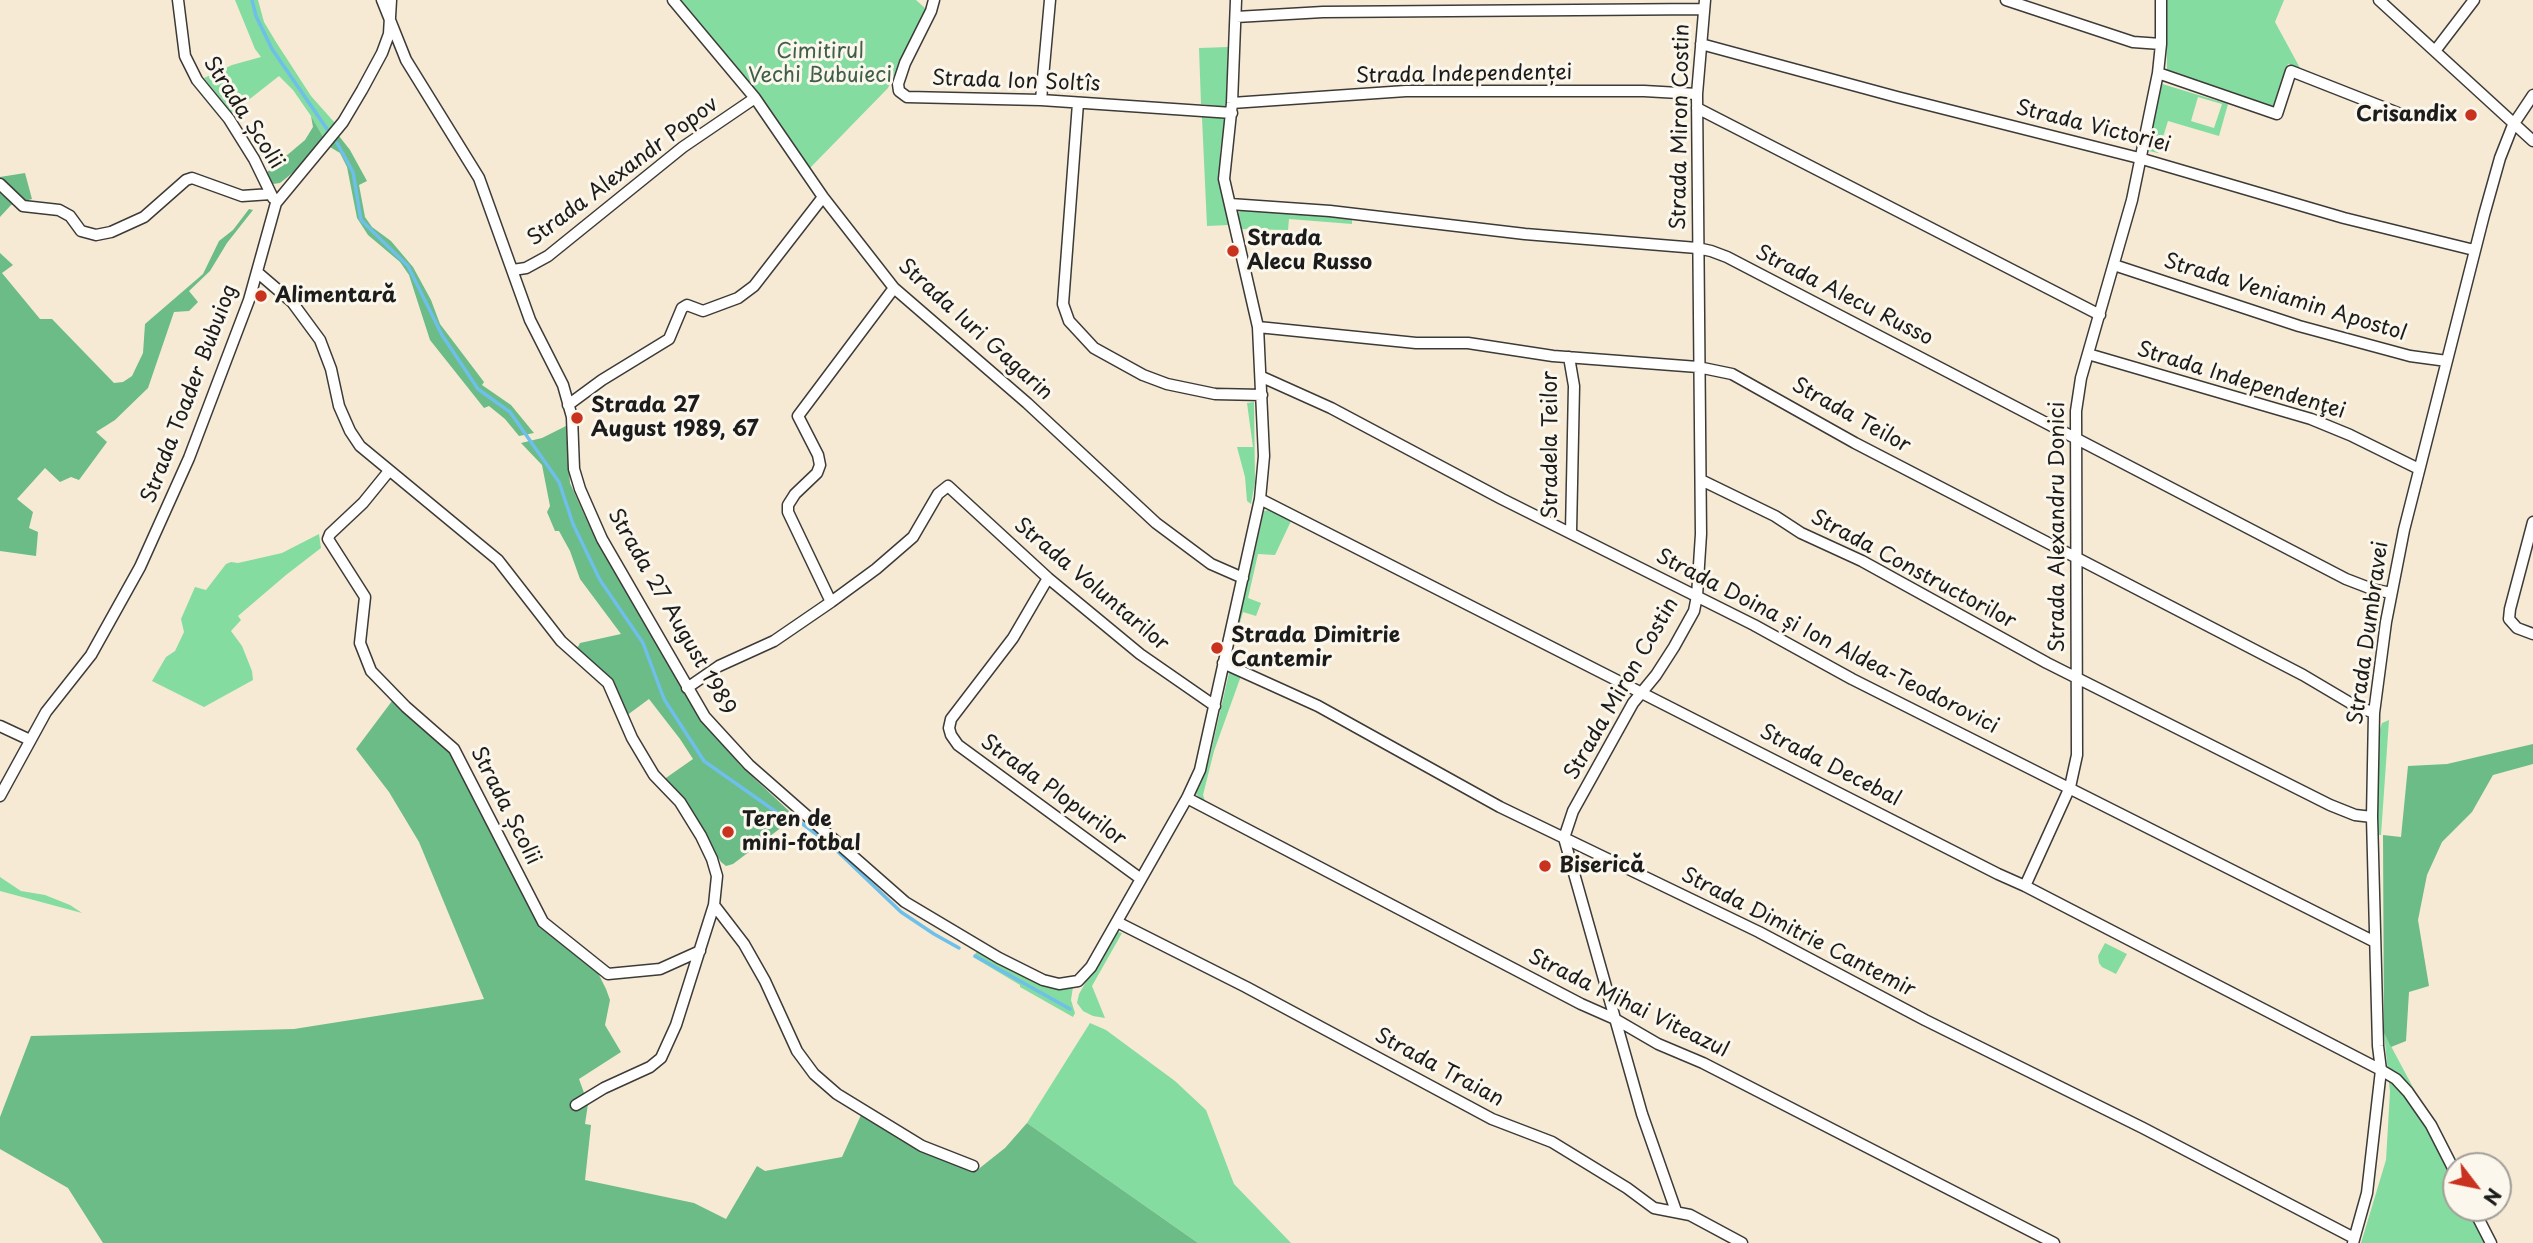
<!DOCTYPE html>
<html>
<head>
<meta charset="utf-8">
<style>
  body { margin:0 }
  #map { position:relative; width:2533px; height:1243px; overflow:hidden; background:#f6ead4; font-family:"Playpen Sans",sans-serif }
  canvas { display:block }
  .north { position:absolute; left:2442px; top:1152px; width:70px; height:70px; box-sizing:border-box; background:#fbf7ec; border:2px solid #a29f99; border-radius:50%; rotate:122deg; font-size:19px; font-weight:700; line-height:28px; text-align:center; color:#1c1c1c }
  .north::after { content:''; display:block; margin:auto; width:24px; height:32px; background:#c8321e; clip-path:polygon(50% 0,100% 100%,50% 72%,0 100%) }
</style>
</head>
<body>
<div id="map">
<canvas width="2533" height="1243"></canvas>
<div class="north">N</div>
</div>
<script>
const c = document.querySelector('canvas').getContext('2d');
c.lineJoin = 'round';
function fill(path, color) {
  c.fillStyle = color;
  c.fill(path, 'evenodd');
}
function poly(rows) {
  const path = new Path2D();
  for (const r of rows) {
    path.moveTo(r[0], r[1]);
    for (let i = 2; i < r.length; i += 2) path.lineTo(r[i], r[i + 1]);
  }
  return path;
}
function strokePath(path, color, width, dash) {
  c.strokeStyle = color;
  c.lineWidth = width;
  c.lineCap = dash ? 'butt' : 'round';
  c.setLineDash(dash || []);
  c.stroke(path);
}
function write(font, color, halo, rows, align = 'center') {
  c.font = font + ' "Playpen Sans",sans-serif';
  c.lineWidth = 6;
  c.setLineDash([]);
  c.textBaseline = 'middle';
  c.strokeStyle = halo;
  c.fillStyle = color;
  for (const [text, x, y, turn = 0] of rows) {
    c.save();
    c.translate(x, y);
    c.rotate((+turn || 0) * Math.PI / 180);
    c.textAlign = isNaN(turn) ? turn : align;
    if (halo) c.strokeText(text, 0, 0);
    c.fillText(text, 0, 0);
    c.restore();
  }
}
const green = poly([
  [235,0,258,0,264,22,276,42,311,96,335,123,325,140,311,116,293,90,279,76,232,113,204,78,232,65,261,57,255,49],
  [679,0,916,0,926,9,888,88,810,168,739,71],
  [2166,0,2284,0,2275,22,2300,68,2288,64,2275,109,2167,72],
  [1228,47,1226,107,1201,104,1199,48],
  [2159,83,2228,104,2219,136,2168,121,2158,153,2145,150],
  [2198,97,2222,104,2214,128,2191,121],
  [1197,113,1226,119,1220,152,1220,184,1229,225,1207,226,1202,118],
  [1243,207,1352,218,1352,224,1289,219,1288,230,1241,229,1237,215],
  [1254,402,1255,482,1251,504,1247,501,1245,477,1237,447,1253,447,1247,403],
  [1269,510,1291,521,1275,555,1258,554,1248,598,1261,603,1256,616,1243,612,1231,655,1264,511],
  [319,534,321,548,286,575,238,616,241,620,231,631,242,646,252,671,253,680,204,707,152,681,166,657,175,651,184,632,181,619,195,587,206,590,226,564,231,562,238,563,282,553],
  [1232,671,1241,676,1214,751,1203,795,1206,804,1196,794,1209,760,1229,673],
  [2389,720,2381,835,2377,835,2379,733,2382,723],
  [0,877,21,891,45,895,70,905,82,913,0,891],
  [1118,932,1122,933,1092,986,1105,1018,1093,1016,1083,1011,1077,1003,1079,994,1099,959,1102,960],
  [2105,943,2127,954,2116,974,2102,967,2099,963,2098,956],
  [978,950,1050,986,1073,987,1071,1000,1075,1013,1073,1017,1020,987,1020,985,973,957],
  [1090,1023,1106,1030,1175,1081,1206,1110,1234,1184,1291,1243,1198,1243,1027,1123],
  [2384,1033,2456,1168,2456,1208,2477,1208,2496,1243,2361,1243,2386,1160,2390,1092]
]);
const forest = poly([
  [311,116,325,140,300,167,280,183,273,184,266,173,305,140,313,127],
  [339,136,350,150,367,181,359,185,365,217,372,227,391,241,413,267,431,300,440,324,484,382,482,385,511,405,534,433,519,436,505,419,489,406,484,408,430,340,409,275,400,262,368,235,357,218,347,167,340,153,330,147],
  [25,173,32,199,11,205,0,217,0,177],
  [249,209,253,210,227,243,210,271,189,291,198,302,189,311,174,312,148,388,115,420,96,432,107,442,79,480,71,477,60,482,45,468,17,499,33,512,29,528,38,532,36,556,0,551,0,253,13,265,2,273,40,319,52,319,114,383,123,382,132,376,143,353,145,324,203,274,219,241,233,230],
  [566,426,570,483,589,525,643,616,698,715,741,766,789,811,786,824,733,864,726,866,721,862,682,800,663,780,693,759,680,739,649,699,626,716,610,680,596,665,571,643,578,647,580,643,621,634,580,579,570,551,559,531,555,531,547,512,550,506,542,465,521,443,542,438],
  [392,701,442,741,454,759,538,923,596,969,606,989,610,1000,605,1025,621,1052,579,1079,588,1104,585,1124,591,1125,585,1180,694,1203,726,1219,757,1166,765,1171,842,1157,861,1115,920,1150,976,1171,1005,1148,1027,1123,1198,1243,103,1243,68,1188,0,1149,0,1117,31,1036,294,1029,484,999,419,842,389,792,356,749],
  [2533,744,2533,764,2493,775,2472,812,2442,842,2427,875,2418,920,2429,986,2409,992,2406,1041,2391,1047,2384,1033,2383,835,2401,837,2408,766,2447,764]
]);
const stream = poly([
  [252,0,256,16,272,49,327,129],
  [337,143,353,172,361,220,408,266,442,335,478,389,510,412,559,482,573,524,600,580,643,643,664,699,704,761,782,816],
  [800,822,832,846,901,912,934,934,959,948],
  [975,956,1070,1009]
]);
const minor = poly([
  [178,0,185,56,197,80,229,119,254,159,273,198],
  [382,0,406,60,479,178,530,320,563,385,572,417,574,469,580,489,602,539,705,717,749,765,905,902,999,958,1043,980,1059,984,1078,981,1091,967,1187,798,1200,770,1260,499,1264,456,1258,327,1224,179,1232,103,1236,0],
  [673,0,755,98,823,197,894,288,1027,403,1156,523,1211,564,1243,578],
  [934,0,931,11,905,63,898,84,899,91,907,97,1041,100,1232,113],
  [2006,0,2133,42,2161,44],
  [2379,0,2533,141],
  [1236,17,1323,12,1703,9],
  [1701,44,1897,97,2139,158,2344,218,2474,250],
  [2435,51,2474,0],
  [2158,73,2277,114,2291,71,2403,115],
  [1041,100,1050,0],
  [1078,103,1063,304,1069,321,1094,348,1143,375,1167,384,1215,394,1262,395],
  [1232,103,1406,91,1644,91,1697,94],
  [1697,108,2100,315],
  [0,184,23,206,59,210,70,216,81,231,96,235,111,232,144,217,186,180,192,178,242,196,271,194],
  [1230,204,1330,211,1525,234,1697,248,1711,251,1727,257,2346,579,2372,589,2391,593],
  [2114,265,2299,326,2410,356,2447,361],
  [513,270,526,268,548,256,683,147,755,98],
  [257,272,292,302,320,340,331,369,339,406,350,431,360,446,498,560,561,641,608,683,632,738,654,775,680,802,701,836,712,859,717,876,714,905,676,1025,661,1058,650,1067,604,1088,576,1105],
  [1258,327,1416,343,1468,343,1553,356,1698,367,1732,374,1855,443,2303,675,2352,704,2374,713],
  [2088,354,2311,419,2350,435,2419,469],
  [1569,357,1574,386,1571,532],
  [1262,377,1331,408,1502,499,1754,625,1852,679,2375,942],
  [568,405,602,380,669,339,682,308,687,305,703,311,738,298,754,286,823,197],
  [389,471,363,503,330,534,328,539,365,597,360,643,371,671,406,707,454,749,543,922,608,974,660,969,700,951],
  [1701,480,1775,516,1801,533,1862,561,2047,663,2330,805,2355,815,2372,817],
  [1260,499,1998,874,2025,886,2381,1070,2396,1079,2408,1092,2431,1125,2456,1174],
  [2533,522,2510,609,2509,619,2517,628,2533,634],
  [1048,578,1013,638,951,719,949,728,951,735,958,745,1141,879],
  [831,602,876,569,913,537,938,494,948,486,1048,578,1140,654,1215,706],
  [1223,663,1318,706,1500,807,1759,932,1925,1020,2143,1128,2354,1238],
  [687,688,719,666,774,641,831,602,788,512,788,505,795,494,817,473,820,465,818,455,798,416,894,288],
  [0,726,30,740],
  [0,796,46,712,91,655,140,567,189,458,249,300,276,203,343,122,362,90,382,53,389,34,391,0],
  [1187,798,1581,1004,1615,1019,1658,1044,1703,1063,2054,1243],
  [2025,886,2070,787,2077,755,2076,411,2081,378,2132,200,2158,73,2161,44,2161,0],
  [714,905,744,944,765,981,797,1051,814,1074,837,1094,922,1146,973,1166],
  [1117,922,1246,987,1492,1119,1552,1142,1627,1188,1654,1208,1690,1215,1742,1243],
  [2473,1208,2491,1243],
  [1676,1211,1642,1114,1564,838,1573,811,1633,703,1656,675,1674,647,1694,611,1697,596,1701,534,1697,94,1705,0],
  [2353,1243,2367,1193,2381,1070,2378,1046,2372,817,2374,713,2386,622,2404,530,2484,215,2500,158,2513,125,2533,95]
]);
const markers = [
  [2471,115,7,"#c8321e"],
  [1233,251,7,"#c8321e"],
  [261,296,7,"#c8321e"],
  [577,418,7,"#c8321e"],
  [1217,648,7,"#c8321e"],
  [728,832,7,"#c8321e"],
  [1545,866,7,"#c8321e"]
];
const parkNames = [
  ["Cimitirul",820,52],
  ["Vechi Bubuieci",820,76]
];
const streetNames = [
  ["Strada Independenței",1464,75,-1],
  ["Strada Ion Soltîs",1016,82,2],
  ["Strada Școlii",243,113,57],
  ["Strada Miron Costin",1681,127,-89],
  ["Strada Victoriei",2093,127,14],
  ["Strada Alexandr Popov",623,172,-37],
  ["Strada Alecu Russo",1844,296,27],
  ["Strada Veniamin Apostol",2285,298,17],
  ["Strada Iuri Gagarin",975,330,42],
  ["Strada Independenţei",2241,381,17],
  ["Strada Toader Bubuiog",190,394,-69],
  ["Strada Teilor",1851,416,29],
  ["Stradela Teilor",1551,445,-90],
  ["Strada Alexandru Donici",2058,527,-90],
  ["Strada Constructorilor",1913,570,28],
  ["Strada Voluntarilor",1091,585,40],
  ["Strada 27 August 1989",671,612,60],
  ["Strada Dumbravei",2369,633,-82],
  ["Strada Doina și Ion Aldea-Teodorovici",1827,642,27],
  ["Strada Miron Costin",1622,689,-60],
  ["Strada Decebal",1830,766,27],
  ["Strada Plopurilor",1053,791,36],
  ["Strada Școlii",505,806,63],
  ["Strada Dimitrie Cantemir",1798,933,27],
  ["Strada Mihai Viteazul",1628,1004,26],
  ["Strada Traian",1439,1068,28]
];
const poiNames = [
  ["Crisandix",2457,115,"right"],
  ["Strada",1247,239],
  ["Alecu Russo",1247,263],
  ["Alimentară",275,296],
  ["Strada 27",591,406],
  ["August 1989, 67",591,430],
  ["Strada Dimitrie",1231,636],
  ["Cantemir",1231,660],
  ["Teren de",742,820],
  ["mini-fotbal",742,844],
  ["Biserică",1559,866]
];
fill(green, '#84dca0');
fill(forest, '#6bbc86');
strokePath(stream, '#6ebfea', 3.5);
strokePath(minor, '#3d3b38', 13);
strokePath(minor, '#fff', 10);
for (const [x, y, r, color] of markers) {
  const dot = new Path2D();
  dot.arc(x, y, r, 0, 2 * Math.PI);
  c.fillStyle = color;
  c.fill(dot);
  strokePath(dot, '#fbf7ec', 2.5);
}
write('21px', '#405f4a', '#fbf7ec', parkNames);
write('21px', '#1c1c1c', '#fbf7ec', streetNames);
write('bold 21px', '#1c1c1c', '#fbf7ec', poiNames, 'left');
</script>
</body>
</html>
